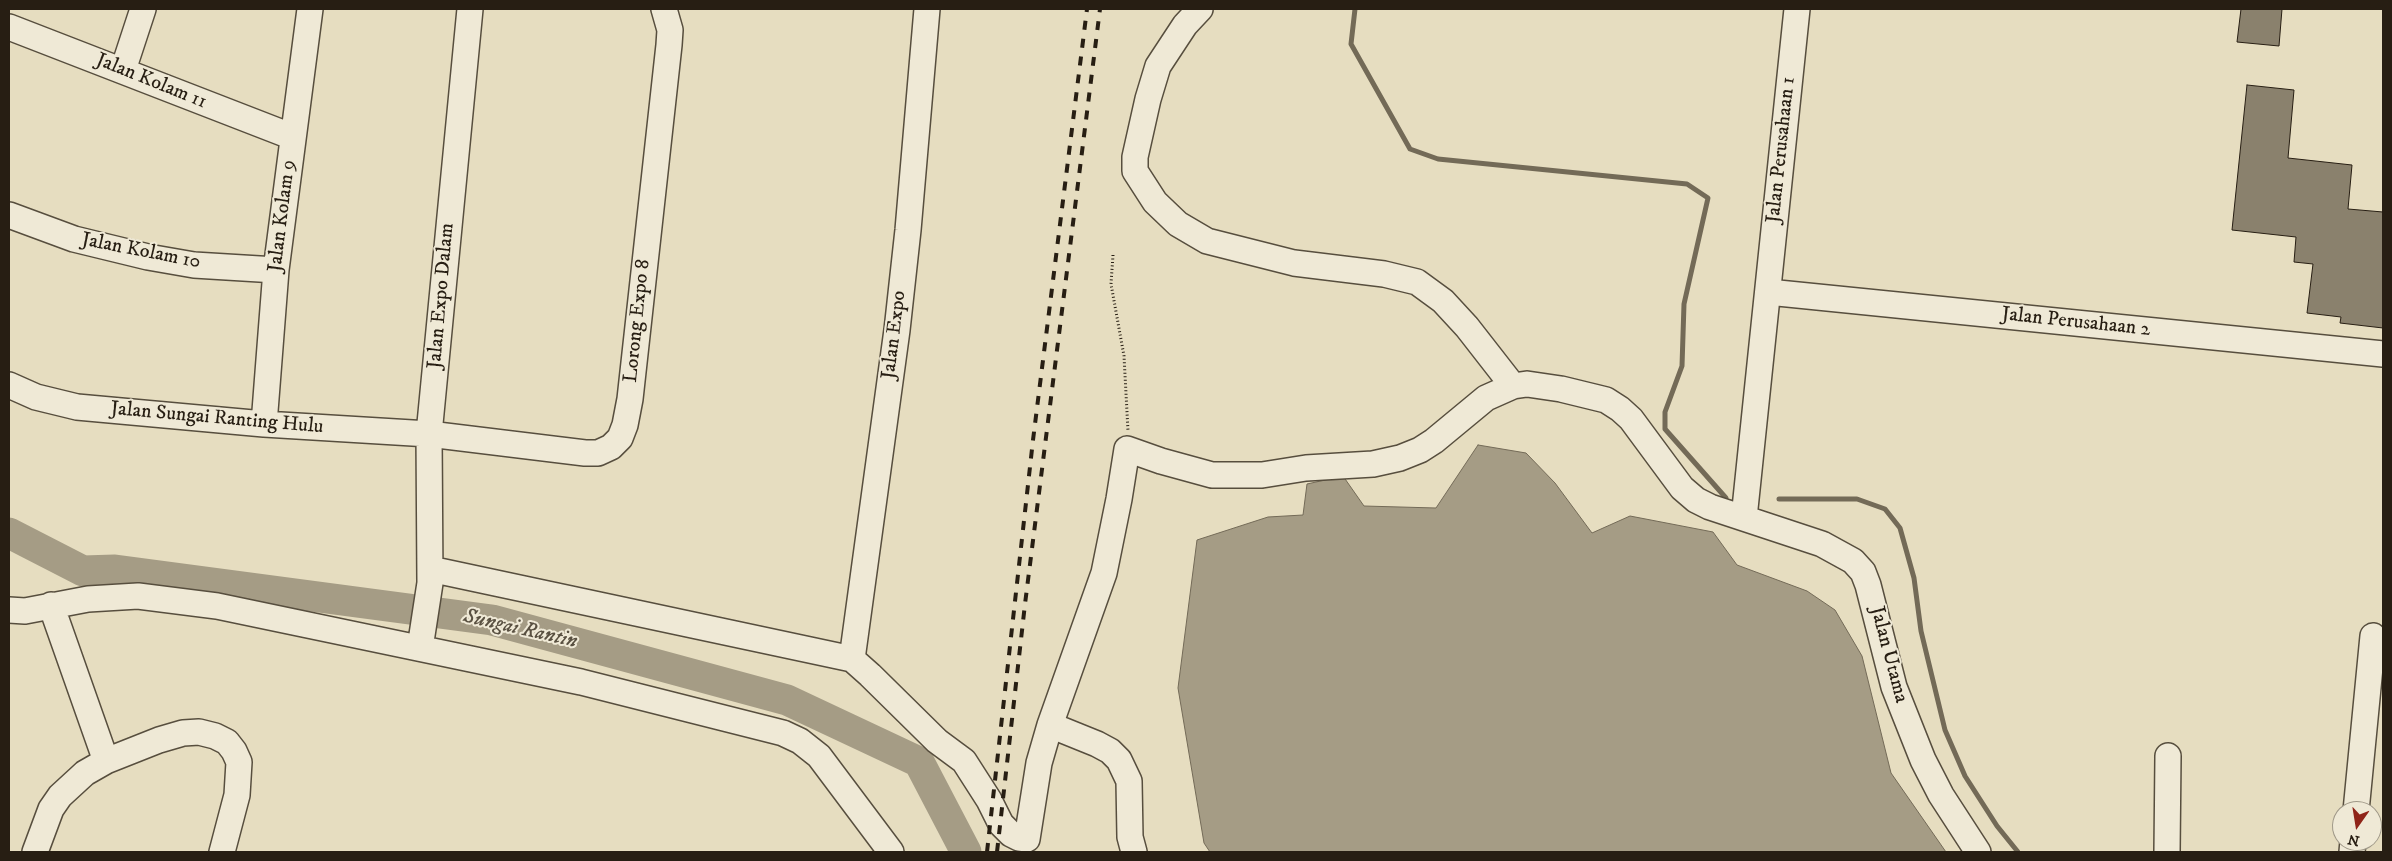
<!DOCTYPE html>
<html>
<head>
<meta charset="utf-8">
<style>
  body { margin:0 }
  #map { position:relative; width:2392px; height:861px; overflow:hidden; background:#e6ddc0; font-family:"IM FELL DW Pica",serif }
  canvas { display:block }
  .frame { position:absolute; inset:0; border:10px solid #271e13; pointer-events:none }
  .north { position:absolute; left:2332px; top:801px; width:50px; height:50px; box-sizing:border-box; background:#efe9d6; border:1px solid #9f9888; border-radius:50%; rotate:193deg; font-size:14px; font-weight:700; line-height:20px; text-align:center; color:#271e13 }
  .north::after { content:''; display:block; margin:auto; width:18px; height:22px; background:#8f2418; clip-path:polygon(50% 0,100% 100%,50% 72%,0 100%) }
</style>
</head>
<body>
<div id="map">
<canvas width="2392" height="861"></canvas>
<div class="frame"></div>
<div class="north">N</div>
</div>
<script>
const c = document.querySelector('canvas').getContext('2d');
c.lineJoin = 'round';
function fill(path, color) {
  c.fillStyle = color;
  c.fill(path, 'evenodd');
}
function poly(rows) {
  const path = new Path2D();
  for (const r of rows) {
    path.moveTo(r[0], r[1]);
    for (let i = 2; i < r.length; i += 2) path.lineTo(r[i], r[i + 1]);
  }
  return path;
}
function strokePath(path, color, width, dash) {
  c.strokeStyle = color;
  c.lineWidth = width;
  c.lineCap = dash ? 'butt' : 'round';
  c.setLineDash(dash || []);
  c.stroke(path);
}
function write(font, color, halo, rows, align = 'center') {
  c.font = font + ' "IM FELL DW Pica",serif';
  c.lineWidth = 4;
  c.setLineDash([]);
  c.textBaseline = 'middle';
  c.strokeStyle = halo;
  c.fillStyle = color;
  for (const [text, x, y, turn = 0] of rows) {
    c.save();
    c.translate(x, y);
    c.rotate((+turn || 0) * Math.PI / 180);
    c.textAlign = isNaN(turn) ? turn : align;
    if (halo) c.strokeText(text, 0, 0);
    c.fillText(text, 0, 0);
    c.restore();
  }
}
const water = poly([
  [1478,445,1526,453,1555,483,1592,533,1630,516,1713,532,1737,565,1807,591,1835,610,1862,656,1891,773,1946,852,1210,852,1204,843,1178,688,1197,540,1268,517,1303,515,1307,484,1343,476,1364,506,1436,508,1478,445]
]);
const stream = poly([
  [1355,9,1351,44,1410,149,1438,159,1687,184,1708,198,1684,304,1682,366,1665,412,1665,429,1726,498],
  [1779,499,1857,499,1885,509,1900,528,1914,578,1921,631,1945,730,1965,776,1997,826,2018,852]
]);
const river = poly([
  [9,533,83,571,115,570,492,620,787,700,919,762,966,852]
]);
const building = poly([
  [2241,9,2282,9,2279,46,2237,42,2241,9],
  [2247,85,2294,90,2288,158,2352,165,2348,209,2383,212,2383,328,2340,323,2341,317,2307,313,2313,264,2294,262,2296,237,2232,230,2247,85]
]);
const path = poly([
  [1113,255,1111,284,1124,356,1128,431]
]);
const minor = poly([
  [1200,9,1185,25,1158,66,1148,99,1135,157,1135,171,1155,202,1178,224,1207,241,1294,263,1384,274,1417,282,1443,301,1467,327,1513,386],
  [9,27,293,137],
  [123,70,143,9],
  [9,215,74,239,148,257,194,265,276,270],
  [1768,292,2383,354],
  [9,385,36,397,77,407,264,424,429,434,585,453,598,453,611,447,620,438,625,425,630,399,669,45,670,30,664,9],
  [264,424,276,270,310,9],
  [1744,518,1797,9],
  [430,569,852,659,870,675,937,741,964,761,989,800,1001,824,1011,834,1019,838,1027,839,1039,763,1050,725,1104,573,1119,499,1127,449,1161,461,1212,475,1262,475,1306,468,1373,464,1400,458,1420,450,1434,441,1486,398,1513,386,1527,384,1561,389,1606,400,1620,409,1631,419,1682,488,1696,500,1710,507,1822,544,1853,561,1863,572,1868,585,1894,687,1923,760,1941,795,1978,852],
  [51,605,106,761],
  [9,610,25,611,88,599,138,596,217,606,581,682,783,733,800,741,819,756,891,852],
  [420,648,430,583,429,434,470,9],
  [852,659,897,330,908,230,927,9],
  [1050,725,1097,744,1110,751,1119,760,1129,781,1130,837,1134,852],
  [2356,811,2373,636],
  [35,852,51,809,60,796,85,773,106,761,159,740,183,733,199,732,215,736,227,742,234,751,239,762,237,795,222,852],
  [2167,852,2168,756],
  [2352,852,2353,841]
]);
const rail = poly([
  [987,852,1033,440,1087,9],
  [997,852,1025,604,1100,9]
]);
const streetNames = [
  ["Jalan Kolam 11",151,82,22],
  ["Jalan Perusahaan 1",1782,150,-84],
  ["Jalan Kolam 9",283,216,-83],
  ["Jalan Kolam 10",141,252,11],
  ["Jalan Expo Dalam",442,296,-85],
  ["Lorong Expo 8",638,321,-84],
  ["Jalan Perusahaan 2",2076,323,6],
  ["Jalan Expo",895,335,-83],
  ["Jalan Sungai Ranting Hulu",217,419,5],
  ["Jalan Utama",1888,655,75]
];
const waterNames = [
  ["Sungai Rantin",520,630,13]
];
fill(water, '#a59c85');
strokePath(water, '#736a57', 1);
strokePath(stream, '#736a57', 5);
strokePath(river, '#a59c85', 31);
fill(building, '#8a816d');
strokePath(building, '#271e13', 1);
strokePath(minor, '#574e3e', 28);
strokePath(path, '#271e13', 3, [1, 2.5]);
strokePath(minor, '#efe9d6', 25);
strokePath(rail, '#271e13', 4, [9, 9]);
write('20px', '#271e13', '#efe9d6', streetNames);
write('italic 21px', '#595041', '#efe9d6', waterNames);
</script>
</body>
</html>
